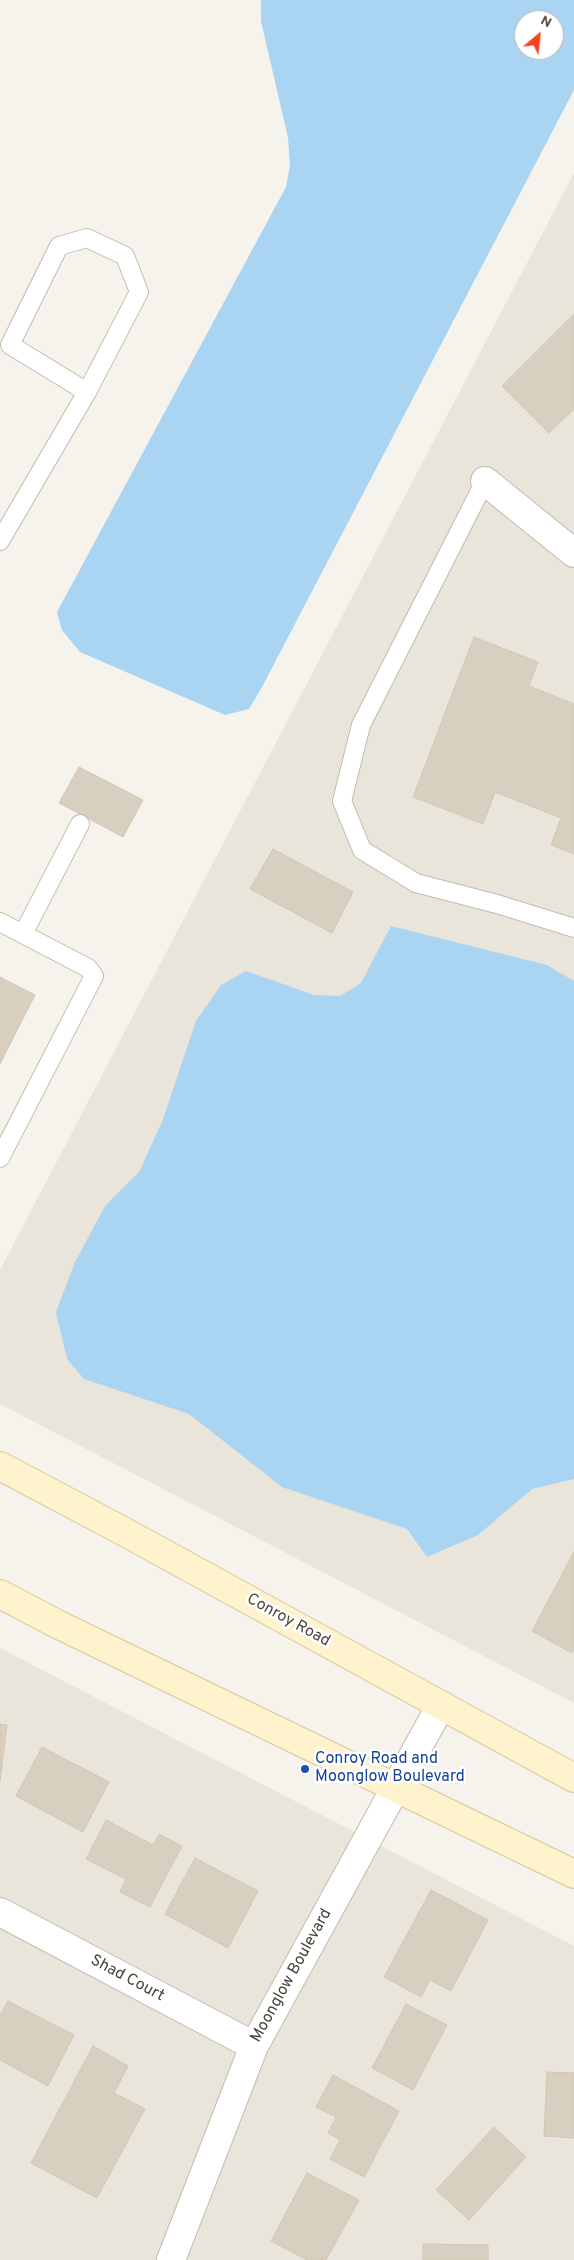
<!DOCTYPE html>
<html>
<head>
<meta charset="utf-8">
<style>
  body { margin:0 }
  #map { position:relative; width:574px; height:2260px; overflow:hidden; background:#f6f3ec; font-family:Overpass,sans-serif }
  canvas { display:block }
  .north { position:absolute; left:514px; top:10px; width:50px; height:50px; box-sizing:border-box; background:#fff; border:1px solid #b7b4b0; border-radius:50%; rotate:28deg; font-size:14px; font-weight:700; line-height:20px; text-align:center; color:#4b4439 }
  .north::after { content:''; display:block; margin:auto; width:18px; height:22px; background:#fc3f1d; clip-path:polygon(50% 0,100% 100%,50% 72%,0 100%) }
</style>
</head>
<body>
<div id="map">
<canvas width="574" height="2260"></canvas>
<div class="north">N</div>
</div>
<script>
const c = document.querySelector('canvas').getContext('2d');
c.lineJoin = 'round';
function fill(path, color) {
  c.fillStyle = color;
  c.fill(path, 'evenodd');
}
function poly(rows) {
  const path = new Path2D();
  for (const r of rows) {
    path.moveTo(r[0], r[1]);
    for (let i = 2; i < r.length; i += 2) path.lineTo(r[i], r[i + 1]);
  }
  return path;
}
function strokePath(path, color, width, dash) {
  c.strokeStyle = color;
  c.lineWidth = width;
  c.lineCap = dash ? 'butt' : 'round';
  c.setLineDash(dash || []);
  c.stroke(path);
}
function write(font, color, halo, rows, align = 'center') {
  c.font = font + ' Overpass,sans-serif';
  c.lineWidth = 5;
  c.setLineDash([]);
  c.textBaseline = 'middle';
  c.strokeStyle = halo;
  c.fillStyle = color;
  for (const [text, x, y, turn = 0] of rows) {
    c.save();
    c.translate(x, y);
    c.rotate((+turn || 0) * Math.PI / 180);
    c.textAlign = isNaN(turn) ? turn : align;
    if (halo) c.strokeText(text, 0, 0);
    c.fillText(text, 0, 0);
    c.restore();
  }
}
const residential = poly([
  [574,173,574,1703,0,1404,0,1270],
  [0,1648,574,1946,574,2260,0,2260]
]);
const water = poly([
  [261,0,574,0,574,90,262,687,249,709,225,715,80,652,62,630,57,612,286,187,290,165,288,138,261,21],
  [524,20,554,20,554,50,524,50],
  [391,926,547,965,574,981,574,1479,532,1489,478,1535,427,1557,407,1529,282,1487,189,1414,84,1379,67,1359,56,1312,75,1262,105,1206,139,1172,162,1122,196,1021,221,985,246,971,314,995,340,996,361,983]
]);
const building = poly([
  [574,314,574,409,549,433,502,386,574,314],
  [474,637,538,662,529,686,574,704,574,854,551,845,561,818,495,792,483,824,413,797,474,637],
  [79,767,143,800,123,837,59,803,79,767],
  [273,849,353,892,332,933,250,889,273,849],
  [0,977,35,995,0,1064,0,977],
  [574,1552,574,1649,572,1653,532,1631,574,1552],
  [0,1724,7,1725,0,1781,0,1724],
  [42,1747,109,1782,83,1832,16,1796,42,1747],
  [106,1820,153,1845,159,1834,182,1846,150,1907,120,1892,126,1879,86,1859,106,1820],
  [195,1858,258,1891,228,1948,165,1914,195,1858],
  [431,1890,488,1920,451,1991,430,1980,421,1997,384,1977,431,1890],
  [8,2001,74,2035,48,2086,0,2060,0,2015,8,2001],
  [406,2004,447,2025,413,2090,372,2068,406,2004],
  [93,2046,128,2066,114,2093,145,2109,97,2198,31,2163,93,2046],
  [547,2072,574,2073,574,2138,544,2136,547,2072],
  [333,2075,399,2111,364,2177,330,2159,340,2140,328,2133,336,2117,316,2107,333,2075],
  [494,2127,526,2157,469,2220,436,2190,494,2127],
  [307,2173,359,2200,326,2260,307,2260,271,2241,307,2173],
  [423,2244,488,2245,488,2260,423,2260,423,2244]
]);
const lane = poly([
  [485,481,361,725,342,801,362,850,416,883,497,904,574,928],
  [0,541,87,392,139,292,125,256,87,238,59,246,10,345,87,392],
  [0,922,88,968,94,976,0,1158],
  [23,934,80,824]
]);
const street = poly([
  [485,481,574,553],
  [0,1912,254,2046],
  [171,2260,254,2046,441,1705]
]);
const secondary = poly([
  [0,1466,121,1530,574,1778],
  [0,1594,57,1624,574,1874]
]);
const markers = [
  [305,1769,5,"#1a4fb4"]
];
const streetNames = [
  ["Conroy Road",288,1621,29],
  ["Moonglow Boulevard",292,1976,-61],
  ["Shad Court",127,1979,28]
];
const transitNames = [
  ["Conroy Road and",315,1760],
  ["Moonglow Boulevard",315,1778]
];
fill(residential, '#eae5da');
fill(water, '#a9d4f2');
fill(building, '#d8cfc1');
strokePath(building, '#d3c7b4', 1);
strokePath(lane, '#c2bbae', 20);
strokePath(street, '#c2bbae', 30);
strokePath(secondary, '#d6c79b', 30);
strokePath(lane, '#fff', 18);
strokePath(street, '#fff', 28);
strokePath(secondary, '#fff3cd', 28);
for (const [x, y, r, color] of markers) {
  const dot = new Path2D();
  dot.arc(x, y, r, 0, 2 * Math.PI);
  c.fillStyle = color;
  c.fill(dot);
  strokePath(dot, '#fff', 2);
}
write('16px', '#4b4439', '#fff', streetNames);
write('16px', '#164399', '#fff', transitNames, 'left');
</script>
</body>
</html>
